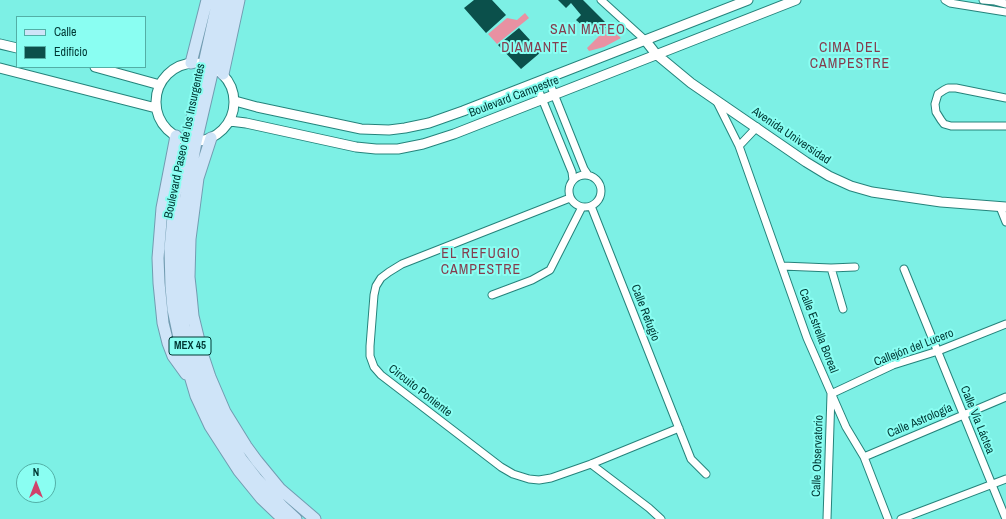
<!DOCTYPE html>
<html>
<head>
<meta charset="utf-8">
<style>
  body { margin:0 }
  #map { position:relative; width:1006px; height:519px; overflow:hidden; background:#7df0e5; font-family:"Archivo Narrow",sans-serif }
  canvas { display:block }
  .legend { position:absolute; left:16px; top:16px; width:130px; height:52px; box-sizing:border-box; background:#8afef2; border:1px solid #53afa6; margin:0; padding:5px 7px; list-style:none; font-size:12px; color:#003834 }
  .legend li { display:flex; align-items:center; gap:8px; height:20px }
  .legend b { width:20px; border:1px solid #53afa6 }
  .north { position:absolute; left:16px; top:463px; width:40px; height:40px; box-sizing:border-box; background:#8afef2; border:1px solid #53afa6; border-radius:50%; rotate:0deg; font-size:11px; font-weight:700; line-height:16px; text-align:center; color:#003834 }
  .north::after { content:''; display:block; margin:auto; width:14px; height:18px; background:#d0426b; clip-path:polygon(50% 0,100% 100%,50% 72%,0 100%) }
</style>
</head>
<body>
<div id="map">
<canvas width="1006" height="519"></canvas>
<ul class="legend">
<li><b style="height:5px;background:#cfe4f8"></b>Calle</li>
<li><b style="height:11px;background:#0b504b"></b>Edificio</li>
</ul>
<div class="north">N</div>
</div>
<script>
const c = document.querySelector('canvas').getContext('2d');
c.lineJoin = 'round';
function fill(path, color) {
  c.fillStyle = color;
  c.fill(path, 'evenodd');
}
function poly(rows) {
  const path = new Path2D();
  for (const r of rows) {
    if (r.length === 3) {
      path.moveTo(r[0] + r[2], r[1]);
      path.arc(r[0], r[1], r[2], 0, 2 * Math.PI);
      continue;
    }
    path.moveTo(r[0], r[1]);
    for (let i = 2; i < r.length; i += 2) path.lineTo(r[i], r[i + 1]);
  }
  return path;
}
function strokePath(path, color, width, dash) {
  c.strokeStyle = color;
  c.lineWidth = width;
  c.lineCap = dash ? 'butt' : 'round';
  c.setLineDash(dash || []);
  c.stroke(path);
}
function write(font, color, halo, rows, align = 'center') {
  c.font = font + ' "Archivo Narrow",sans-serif';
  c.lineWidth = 4;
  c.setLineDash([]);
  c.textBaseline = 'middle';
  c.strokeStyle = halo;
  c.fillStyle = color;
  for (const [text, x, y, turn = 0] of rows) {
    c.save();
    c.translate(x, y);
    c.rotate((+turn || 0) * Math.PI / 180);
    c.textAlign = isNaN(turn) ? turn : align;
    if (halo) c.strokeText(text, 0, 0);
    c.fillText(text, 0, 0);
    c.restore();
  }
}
const green = poly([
  [525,13,529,18,497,44,488,34,507,18,517,20],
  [608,27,621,38,604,47,589,51,587,48]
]);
const building = poly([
  [474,0,492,0,506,15,486,33,464,8],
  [558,0,583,0,608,25,600,34,587,21,583,26,576,20,581,15,571,3,566,8],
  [519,28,541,52,521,69,498,45]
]);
const minor = poly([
  [601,0,645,40],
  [945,0,950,3,1006,12],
  [983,0,995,1,1006,4],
  [548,79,584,169,588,175],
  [536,84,572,172,573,180],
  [1006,98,956,88,948,88,944,90,938,94,935,104,936,112,941,120,944,124,951,126,1006,126],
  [716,100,739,146,807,338,846,427,864,457,888,519],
  [739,146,757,127],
  [585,191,16],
  [570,198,402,264,389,272,381,278,376,286,374,295,370,346,370,356,374,367,381,375,501,467,513,474,529,479,539,480,551,478,591,464,679,428],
  [591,206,691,459,706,474],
  [1000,207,1006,222],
  [782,266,831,268,855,267],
  [831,268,843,309],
  [904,269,1006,519],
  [492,295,532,280,550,270,582,207],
  [864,457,1006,397],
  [591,464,649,508,661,519],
  [827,519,831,394,893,365,938,351,1006,324],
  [901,519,1006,479]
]);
const tertiary = poly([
  [645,40,656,54,691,83,806,162,829,176,851,186,872,192,941,202,1006,207],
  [0,44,17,48],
  [195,102,39],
  [95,67,160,85],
  [0,68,156,108],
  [235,101,257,107,361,129,389,130,405,128,429,123,463,111,748,0],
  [230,121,246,123,356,147,376,149,398,149,423,144,454,134,796,0]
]);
const primary = poly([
  [218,0,175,195,170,249,171,286,173,309,181,347,191,379,196,396,210,426,239,471,261,498,283,519],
  [229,0,196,142,182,219,179,263,182,307,184,326,195,363,210,403,219,422,242,460,256,478,282,506,296,519],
  [191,63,207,0],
  [223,74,239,0],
  [176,136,162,208,158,258,159,283,163,323,168,343,173,356,186,374],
  [211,138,198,178,190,239,189,277,191,295,193,316,202,353,210,377,225,412,246,446,257,461,280,489,315,519]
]);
const shields = [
  [190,346,42]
];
const shieldNames = [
  ["MEX 45",190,346]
];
const streetNames = [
  ["Boulevard Campestre",514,97,-21],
  ["Avenida Universidad",791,136,34],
  ["Boulevard Paseo de los Insurgentes",185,141,-78],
  ["Calle Refugio",645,313,69],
  ["Calle Estrella Boreal",818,331,69],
  ["Callejón del Lucero",914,348,-21],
  ["Circuito Poniente",420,391,38],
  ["Calle Vía Láctea",977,420,68],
  ["Calle Astrología",920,421,-23],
  ["Calle Observatorio",818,456,-88]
];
const quarterNames = [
  ["SAN MATEO",588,30],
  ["DIAMANTE",535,48],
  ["CIMA DEL",850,48],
  ["CAMPESTRE",850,64],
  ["EL REFUGIO",481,254],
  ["CAMPESTRE",481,270]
];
fill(green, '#e891a2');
fill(building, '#0b504b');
strokePath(minor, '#25837b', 9);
strokePath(tertiary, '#25837b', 11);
strokePath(primary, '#729cb1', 13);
strokePath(minor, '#fff', 7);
strokePath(tertiary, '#fff', 9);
strokePath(primary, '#cfe4f8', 11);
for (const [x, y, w] of shields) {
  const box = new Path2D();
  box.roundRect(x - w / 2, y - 9, w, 18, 3);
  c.fillStyle = '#8afef2';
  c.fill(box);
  strokePath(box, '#003834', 1);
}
write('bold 11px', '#003834', null, shieldNames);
write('12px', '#003834', '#8afef2', streetNames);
c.letterSpacing = '1px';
write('14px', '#853d4e', '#8afef2', quarterNames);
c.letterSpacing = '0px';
</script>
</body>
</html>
